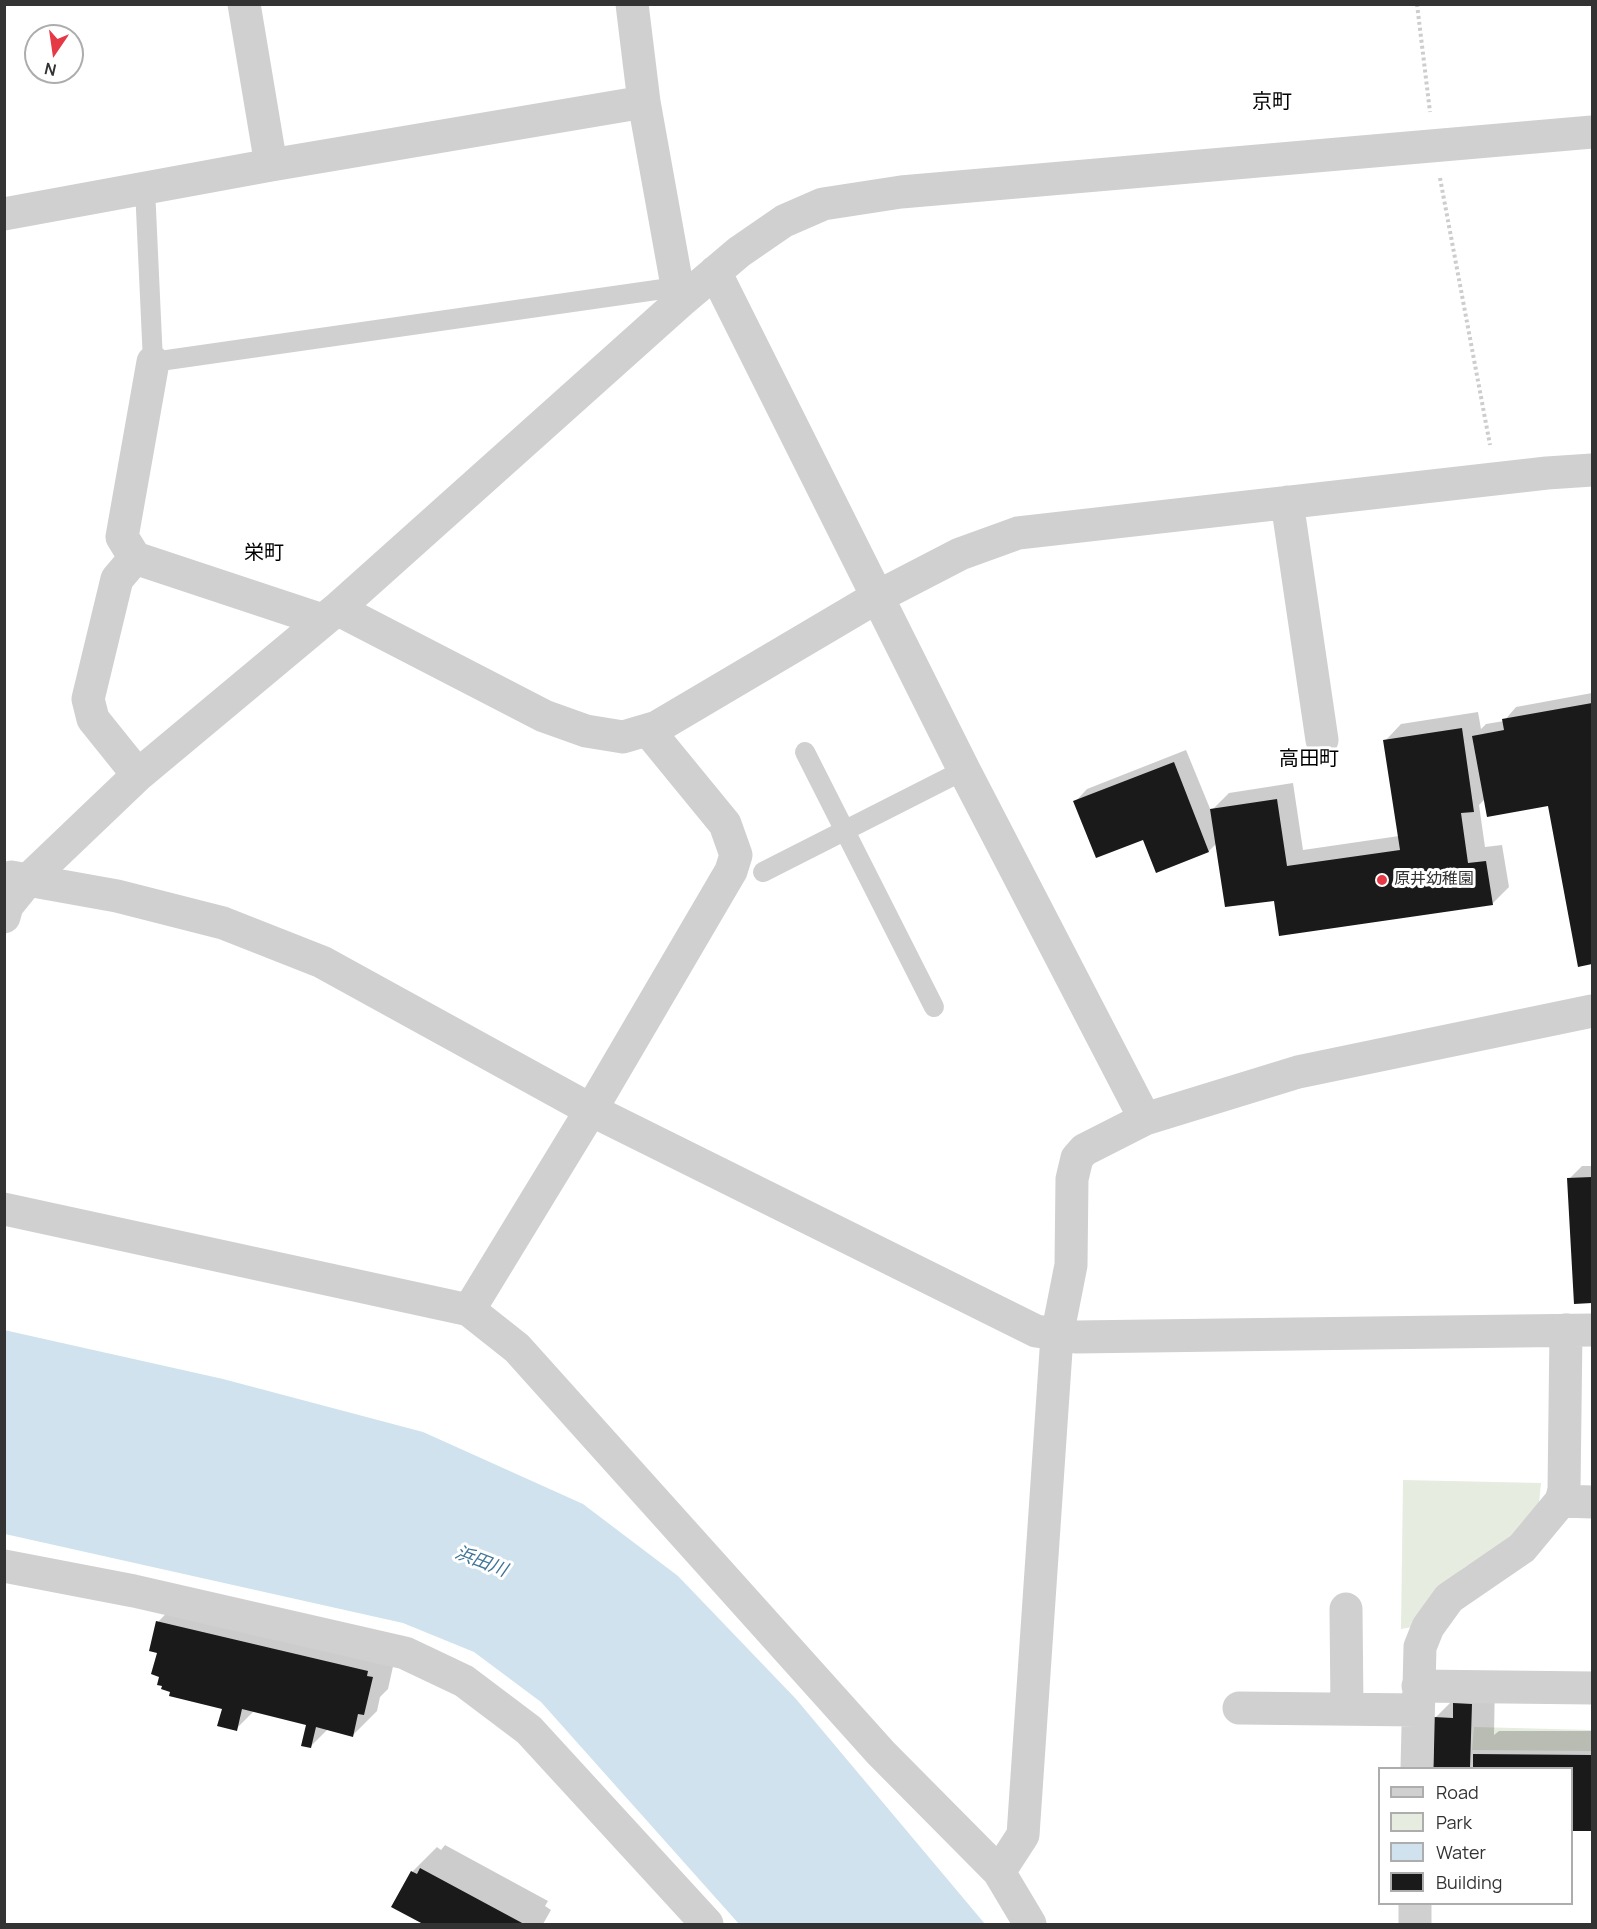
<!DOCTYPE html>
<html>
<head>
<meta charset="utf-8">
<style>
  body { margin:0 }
  #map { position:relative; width:1597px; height:1929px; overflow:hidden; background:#fff; font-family:Manrope,sans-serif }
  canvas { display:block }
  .frame { position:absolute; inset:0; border:6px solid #333; pointer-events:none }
  .legend { position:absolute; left:1378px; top:1767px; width:195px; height:138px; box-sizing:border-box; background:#fff; border:2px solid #adadad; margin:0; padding:8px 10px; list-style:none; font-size:18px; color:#333 }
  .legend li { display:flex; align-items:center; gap:12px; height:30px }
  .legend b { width:30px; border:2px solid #adadad }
  .north { position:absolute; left:24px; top:24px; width:60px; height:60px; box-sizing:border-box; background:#fff; border:2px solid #adadad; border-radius:50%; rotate:193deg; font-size:16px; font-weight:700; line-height:24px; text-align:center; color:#333 }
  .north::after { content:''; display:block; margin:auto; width:21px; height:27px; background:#e63946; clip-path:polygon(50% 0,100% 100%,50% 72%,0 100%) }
</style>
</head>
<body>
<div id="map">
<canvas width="1597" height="1929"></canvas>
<div class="frame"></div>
<ul class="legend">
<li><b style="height:8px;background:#d0d0d0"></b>Road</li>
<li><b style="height:16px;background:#e6ecdf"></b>Park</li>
<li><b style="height:16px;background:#cfe2ee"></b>Water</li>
<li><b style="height:16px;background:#1a1a1a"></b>Building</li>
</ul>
<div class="north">N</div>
</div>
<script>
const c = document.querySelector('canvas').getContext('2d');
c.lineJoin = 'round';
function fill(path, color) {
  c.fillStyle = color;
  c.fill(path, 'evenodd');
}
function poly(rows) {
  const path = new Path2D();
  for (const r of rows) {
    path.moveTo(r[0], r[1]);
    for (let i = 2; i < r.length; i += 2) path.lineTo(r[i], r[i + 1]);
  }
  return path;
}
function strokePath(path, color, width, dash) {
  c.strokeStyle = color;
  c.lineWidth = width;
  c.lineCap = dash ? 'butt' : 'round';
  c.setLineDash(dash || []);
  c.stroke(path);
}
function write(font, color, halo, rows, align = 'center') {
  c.font = font + ' Manrope,"Noto Sans JP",sans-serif';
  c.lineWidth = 6;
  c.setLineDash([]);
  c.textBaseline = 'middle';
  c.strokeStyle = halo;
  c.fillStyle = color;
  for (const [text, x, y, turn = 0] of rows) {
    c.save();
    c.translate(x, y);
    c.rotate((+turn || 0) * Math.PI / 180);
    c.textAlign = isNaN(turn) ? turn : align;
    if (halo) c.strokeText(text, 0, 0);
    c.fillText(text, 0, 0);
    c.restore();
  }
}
const green = poly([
  [1403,1480,1541,1483,1539,1503,1504,1545,1465,1567,1441,1586,1412,1627,1401,1629],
  [1474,1727,1592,1730,1592,1751,1472,1750]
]);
const water = poly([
  [4,1330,223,1379,423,1432,583,1504,678,1576,796,1699,985,1924,739,1924,541,1702,474,1652,403,1623,5,1534]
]);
const shadow = poly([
  [1592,693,1592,963,1580,965,1549,804,1485,799,1479,805,1485,847,1502,845,1509,887,1492,904,1275,899,1217,843,1209,851,1157,871,1144,838,1075,802,1087,789,1186,750,1211,811,1229,793,1293,783,1303,850,1399,836,1385,741,1401,724,1478,712,1481,729,1486,724,1504,721,1516,707],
  [1582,1166,1592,1166,1592,1301,1575,1302,1569,1179],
  [182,1597,396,1653,388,1689,380,1697,377,1711,353,1735,328,1729,310,1747,308,1724,254,1711,236,1729,223,1707,172,1690,161,1676,158,1622],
  [1495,1680,1494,1735,1499,1731,1592,1731,1592,1829,1572,1829,1572,1768,1434,1768,1436,1717,1460,1693],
  [445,1845,548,1901,545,1906,551,1910,543,1924,426,1924,393,1907,413,1871,437,1847,441,1850]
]);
const building = poly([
  [1592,703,1592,964,1578,967,1548,806,1487,817,1472,736,1504,730,1502,719],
  [1462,728,1474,812,1461,813,1468,863,1486,861,1493,905,1279,936,1274,901,1225,907,1210,809,1277,799,1287,866,1400,850,1383,740],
  [1174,762,1209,852,1156,873,1143,840,1096,858,1073,801],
  [1592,1177,1592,1303,1574,1304,1567,1178],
  [156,1621,368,1671,367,1676,373,1677,364,1715,358,1714,353,1737,316,1727,311,1748,301,1746,306,1725,242,1709,237,1731,217,1726,222,1709,169,1696,170,1692,161,1689,162,1686,157,1685,159,1677,151,1674,157,1653,149,1651],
  [1453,1703,1472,1704,1470,1768,1433,1768,1434,1717,1453,1718],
  [1473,1754,1592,1755,1592,1831,1572,1831,1572,1768,1473,1768],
  [420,1868,524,1924,423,1924,391,1907,411,1871,417,1874]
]);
const path = poly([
  [1417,4,1430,112],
  [1440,178,1490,445]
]);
const lane = poly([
  [145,188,153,362,677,287],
  [805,752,934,1007],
  [763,872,964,770]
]);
const street = poly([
  [244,4,271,165],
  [632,4,644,102,680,302],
  [4,214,271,165,644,102],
  [715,272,964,770,1145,1119],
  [1287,502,1322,740],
  [135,558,122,537,153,362],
  [337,609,544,716,586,731,623,737,657,727,877,597,960,554,1018,533,1547,473,1592,470],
  [138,775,93,719,88,699,117,579,135,558,322,620],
  [11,877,117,896,223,923,322,962,591,1110,1036,1331,1076,1337,1592,1330],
  [4,917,7,906,28,880,138,775,337,609,680,302,739,252,784,221,823,204,901,192,1592,132],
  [4,1209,469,1310,517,1348,881,1753,999,1872,1030,1924],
  [469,1310,591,1110,731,871,736,855,725,824,648,730],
  [1561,1501,1592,1502],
  [4,1566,134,1591,405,1653,464,1681,529,1730,707,1924],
  [1346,1609,1347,1709],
  [1418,1686,1592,1688],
  [1239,1708,1418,1710],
  [1417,1768,1420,1647,1428,1627,1449,1598,1522,1548,1561,1501,1564,1490,1566,1330],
  [999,1872,1023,1835,1057,1336,1071,1265,1072,1179,1077,1158,1084,1150,1145,1119,1298,1072,1592,1011],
  [1415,1924,1415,1904]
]);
const markers = [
  [1382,880,6,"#e63946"]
];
const poiNames = [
  ["原井幼稚園",1394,880]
];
const waterNames = [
  ["浜田川",481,1562,21]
];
const quarterNames = [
  ["京町",1272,102],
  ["栄町",264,553],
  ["高田町",1309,759]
];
fill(green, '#e6ecdf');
fill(water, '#cfe2ee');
fill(shadow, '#0003');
fill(building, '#1a1a1a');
strokePath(path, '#cdcdcd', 4, [3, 3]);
strokePath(lane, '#d0d0d0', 20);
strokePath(street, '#d0d0d0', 33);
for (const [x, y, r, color] of markers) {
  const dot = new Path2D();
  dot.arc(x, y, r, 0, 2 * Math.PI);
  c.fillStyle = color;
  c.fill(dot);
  strokePath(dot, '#fff', 2);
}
write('16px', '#333', '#fff', poiNames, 'left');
write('italic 18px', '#3f7597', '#fff', waterNames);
write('20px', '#000', '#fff', quarterNames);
</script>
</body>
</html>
